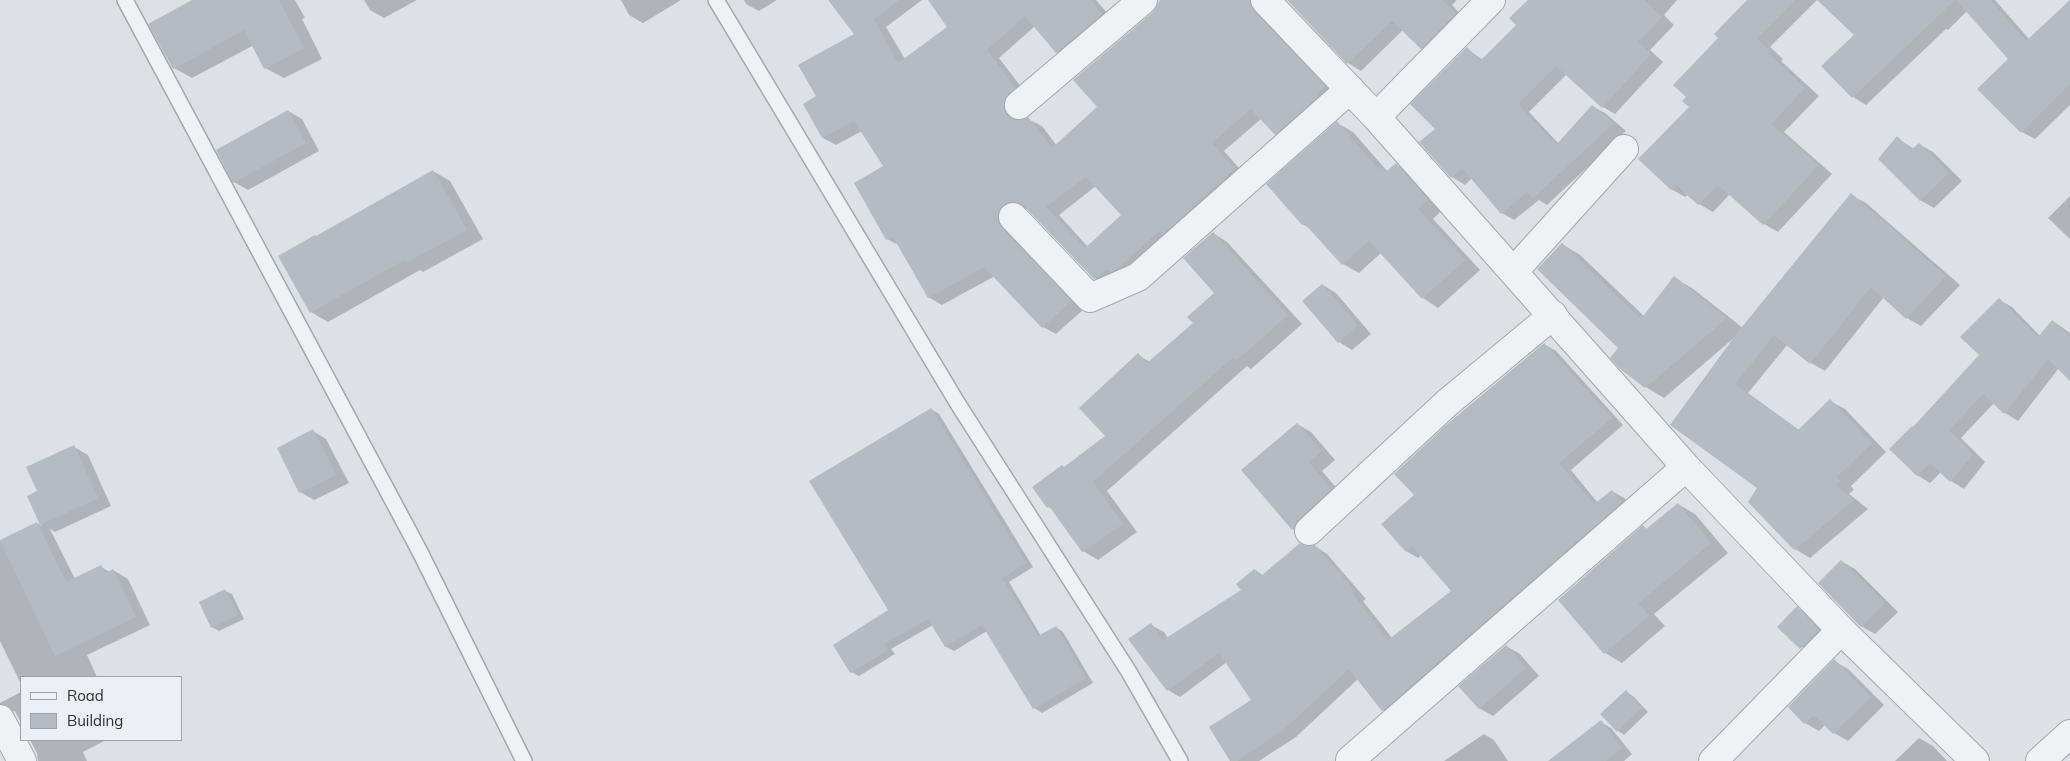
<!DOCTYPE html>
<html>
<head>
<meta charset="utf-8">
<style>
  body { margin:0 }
  #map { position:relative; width:2070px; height:761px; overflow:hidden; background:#dde1e6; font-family:Mulish,sans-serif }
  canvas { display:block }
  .legend { position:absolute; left:20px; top:676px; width:162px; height:65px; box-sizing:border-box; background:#ecf0f4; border:1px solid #9da3aa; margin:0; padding:6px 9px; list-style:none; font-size:15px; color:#27303b }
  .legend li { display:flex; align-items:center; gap:10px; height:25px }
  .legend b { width:25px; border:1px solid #9da3aa }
</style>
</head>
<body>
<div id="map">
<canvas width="2070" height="761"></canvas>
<ul class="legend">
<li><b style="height:6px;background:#eff1f4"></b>Road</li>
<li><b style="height:14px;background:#b4bbc2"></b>Building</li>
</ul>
</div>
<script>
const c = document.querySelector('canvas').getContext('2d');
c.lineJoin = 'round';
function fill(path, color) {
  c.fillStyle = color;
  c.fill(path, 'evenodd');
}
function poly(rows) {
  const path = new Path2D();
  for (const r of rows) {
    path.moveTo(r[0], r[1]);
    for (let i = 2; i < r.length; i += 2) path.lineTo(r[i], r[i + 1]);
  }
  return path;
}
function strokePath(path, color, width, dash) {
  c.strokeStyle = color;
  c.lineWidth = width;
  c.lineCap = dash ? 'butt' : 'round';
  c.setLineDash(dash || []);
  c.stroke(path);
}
const shadow = poly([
  [195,0,295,0,305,18,302,19,322,59,284,78,265,68,254,45,192,78,174,68],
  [364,0,417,0,384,18,370,10],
  [621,0,681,0,643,23,629,15],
  [744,0,777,0,759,11,746,4],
  [829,0,922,0,886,27,905,59,949,27,929,0,1096,0,1115,22,1070,60,1057,52,1035,26,999,58,1028,96,1016,116,1019,121,1028,119,1042,126,1057,146,1099,108,1162,0,1265,0,1337,94,1288,142,1275,134,1262,118,1224,151,1247,177,1108,286,1095,278,1028,209,1023,209,1084,309,1056,334,1043,327,995,276,942,305,928,297,900,246,887,239,884,167,862,131,836,145,823,138,804,104,817,97,856,35],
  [1096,186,1122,215,1088,247,1059,215],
  [1288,0,1457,0,1452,5,1468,22,1434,56,1422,48,1403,30,1361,71,1348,63],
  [1529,0,1677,0,1664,15,1674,25,1650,50,1663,62,1615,114,1603,107,1567,74,1529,112,1559,144,1592,106,1605,113,1626,131,1547,205,1539,200,1514,220,1502,213,1472,178,1465,185,1452,177,1421,143,1436,129,1467,49,1483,60,1518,25],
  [1749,0,1817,0,1770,47,1783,59,1781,61,1819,96,1784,132,1832,174,1778,232,1764,224,1730,194,1713,212,1699,204,1689,194,1685,197,1671,189,1691,107,1720,38],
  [1819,0,1995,0,2029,39,2070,13,2070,105,2035,139,2022,132,2010,59,1967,11,1948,30,1946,29,1866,105,1853,97,1856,35],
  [288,111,302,119,319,151,248,190,234,182],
  [1337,123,1353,132,1388,172,1396,165,1412,174,1443,209,1433,219,1480,270,1438,308,1423,298,1381,253,1359,273,1343,264,1310,228,1302,224],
  [1897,138,1914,149,1919,144,1933,152,1962,181,1934,208,1920,200],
  [433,171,450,181,483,239,423,272,420,270,328,322,311,312,280,256,317,237],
  [1851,195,1866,203,1960,285,1921,326,1907,318,1884,297,1825,371,1811,363,1788,344,1748,393,1799,430,1830,401,1845,409,1886,452,1851,486,1854,490,1849,494,1868,509,1810,558,1795,549,1759,488,1672,425,1735,337,1664,398,1646,387,1621,368,1620,348,1562,244,1580,255,1644,316,1674,278,1692,288,1743,328],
  [2070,196,2070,239,2048,218],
  [1213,233,1227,242,1302,324,1251,369,1247,366,1107,491,1137,532,1098,560,1083,551,1054,510,1048,507,1065,468,1107,437,1138,355,1150,362,1194,323,1216,293],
  [1323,285,1336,293,1371,334,1352,350,1339,342],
  [1999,300,2012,307,2040,336,2053,321,2070,333,2070,378,2059,368,2018,421,2005,413,1994,403,1961,438,1985,462,1964,489,1951,481,1941,472,1930,483,1917,475,1914,428,1980,355],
  [1544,344,1556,351,1623,425,1571,470,1598,503,1612,491,1624,498,1634,509,1395,717,1383,710,1358,679,1296,737,1259,761,1232,761,1252,701,1227,662,1180,697,1168,690,1151,625,1164,632,1168,638,1243,590,1255,570,1264,576,1305,547,1315,546,1327,554,1366,599,1363,601,1392,638,1453,591,1422,555,1418,558,1406,551,1416,496],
  [931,409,939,414,1033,567,1009,582,1041,636,1056,627,1063,632,1093,683,1042,713,1034,708,987,631,954,651,946,647,933,625,891,649,895,654,859,676,851,672,890,610],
  [1297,424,1311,432,1335,460,1322,471,1344,497,1306,537,1293,529,1243,470],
  [313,431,326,439,349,483,314,500,300,492,278,448],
  [74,447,88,455,111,506,55,532,50,529,75,579,101,567,110,572,113,570,128,579,150,625,87,655,97,677,21,677,21,684,0,641,0,541,37,523,42,526,29,497,39,492],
  [1678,504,1695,514,1728,553,1654,614,1665,626,1622,663,1605,653,1643,527,1648,530],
  [1841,561,1855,569,1898,612,1875,634,1861,626],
  [225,591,232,594,244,619,219,631,212,627,200,602],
  [1797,608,1803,611,1825,634,1808,652,1779,627],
  [1506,646,1520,654,1539,676,1493,716,1479,708],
  [1834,661,1848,669,1884,705,1848,741,1834,733,1825,725,1819,731,1805,723],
  [21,692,21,723,15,711,10,712,0,706,0,703],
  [1626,692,1633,696,1648,712,1624,735,1618,731],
  [1601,722,1611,728,1632,754,1624,761,1550,761],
  [1484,734,1494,740,1508,761,1444,761],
  [1919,738,1933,746,1947,761,1895,761],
  [30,740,106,740,83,752,87,761,38,761,37,753]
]);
const building = poly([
  [192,0,279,0,304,48,264,69,244,30,173,69,148,24],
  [828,0,899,0,874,19,898,63,947,27,928,0,1091,0,1102,14,1056,53,1025,16,987,50,1015,88,1004,100,1004,107,1007,115,1014,120,1021,120,1028,117,1052,148,1097,107,1073,80,1153,12,1160,0,1250,0,1254,11,1325,86,1317,94,1319,96,1275,135,1251,109,1212,143,1235,169,1191,207,1192,208,1162,235,1159,231,1117,269,1110,272,1107,269,1094,279,1024,206,1017,202,1009,202,1003,205,998,213,998,221,1001,227,1071,301,1042,328,984,267,928,298,893,237,886,240,854,183,883,166,854,121,822,138,803,104,816,96,798,65,854,34],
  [1086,177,1121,215,1085,248,1046,207],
  [1287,0,1442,0,1456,13,1421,49,1392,21,1347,64],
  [1528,0,1644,0,1662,17,1638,42,1651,54,1602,108,1556,66,1518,104,1556,145,1592,105,1614,123,1533,198,1527,192,1501,214,1462,168,1451,178,1419,142,1435,129,1410,104,1467,47,1480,61,1516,25,1509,18],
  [1747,0,1795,0,1757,39,1770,51,1768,53,1805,88,1771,124,1819,165,1763,225,1718,185,1698,205,1676,185,1671,190,1638,159,1689,107,1682,101,1686,97,1673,85,1718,38,1714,34],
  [1817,0,1955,0,1852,98,1821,66,1854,35],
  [1956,0,1990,0,2026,41,2070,0,2070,84,2021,133,1977,89,2008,59],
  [288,110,306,143,233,183,216,150],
  [1337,121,1378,169,1381,167,1386,172,1396,163,1428,199,1418,209,1465,260,1422,299,1369,241,1342,265,1304,223,1302,225,1266,184],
  [1897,136,1911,150,1919,143,1949,173,1920,201,1878,159],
  [433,170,467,230,406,263,404,260,310,313,278,256,315,235,316,236],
  [1851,193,1946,276,1906,319,1871,287,1810,364,1774,335,1735,384,1798,430,1830,399,1872,443,1837,477,1840,481,1836,485,1854,500,1794,550,1748,502,1757,488,1670,425,1737,333],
  [1213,232,1288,315,1236,361,1233,357,1093,482,1123,524,1082,552,1049,506,1047,508,1032,487,1062,465,1064,467,1105,436,1079,408,1138,353,1147,363,1193,323,1187,317,1214,293,1183,258],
  [1562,243,1641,319,1674,276,1727,318,1645,388,1620,369,1610,358,1618,348,1537,269],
  [1322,284,1358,325,1338,343,1302,301],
  [1999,298,2038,337,2052,320,2070,337,2070,381,2048,359,2004,414,1983,394,1949,430,1973,454,1950,482,1930,463,1917,476,1889,449,1912,426,1913,427,1979,355,1960,337],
  [1544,343,1612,418,1559,463,1594,504,1612,490,1622,502,1382,711,1349,669,1283,730,1237,761,1230,761,1209,727,1251,700,1219,653,1167,691,1128,639,1151,623,1163,640,1241,590,1236,584,1254,569,1261,576,1300,543,1305,546,1315,545,1355,591,1352,593,1388,640,1451,591,1412,546,1406,552,1381,524,1414,495,1394,474,1445,426],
  [931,408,1026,563,1002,578,1038,636,1056,626,1086,678,1033,709,982,625,945,647,928,619,884,644,888,650,850,673,833,645,888,610,809,481],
  [1297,423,1322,451,1309,462,1331,489,1298,520,1292,530,1241,470],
  [313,429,336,475,299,493,277,448],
  [74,445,98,498,40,525,27,496,37,491,26,467],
  [1678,503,1711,543,1638,603,1649,616,1604,654,1558,600,1643,525,1646,529],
  [37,522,66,582,101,565,105,573,113,569,136,617,55,656,0,540],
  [1841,560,1885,603,1861,627,1818,583],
  [225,589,238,615,211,628,199,602],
  [1797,606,1819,630,1800,649,1777,627],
  [1506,645,1526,668,1479,709,1458,686],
  [1834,659,1871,697,1833,734,1814,715,1804,724,1788,707],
  [1626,690,1642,708,1617,732,1600,714],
  [1601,720,1622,748,1606,761,1548,761]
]);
const lane = poly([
  [125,0,419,550,524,761],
  [716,0,958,404,1129,672,1180,761]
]);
const street = poly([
  [1265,0,1376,117,1686,467,1841,630,1975,761],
  [1019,105,1143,0],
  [1376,117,1491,0],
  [1013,217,1090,298,1138,277,1350,89],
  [1514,271,1624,149],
  [1309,531,1447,403,1553,315],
  [0,719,22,761],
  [1350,760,1686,467],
  [1713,761,1841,630],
  [2040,761,2070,734]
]);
fill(shadow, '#0003');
fill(building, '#b4bbc2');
strokePath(lane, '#a3a8af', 18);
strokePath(street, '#a3a8af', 30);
strokePath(lane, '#eff1f4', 15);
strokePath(street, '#eff1f4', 28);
</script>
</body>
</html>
